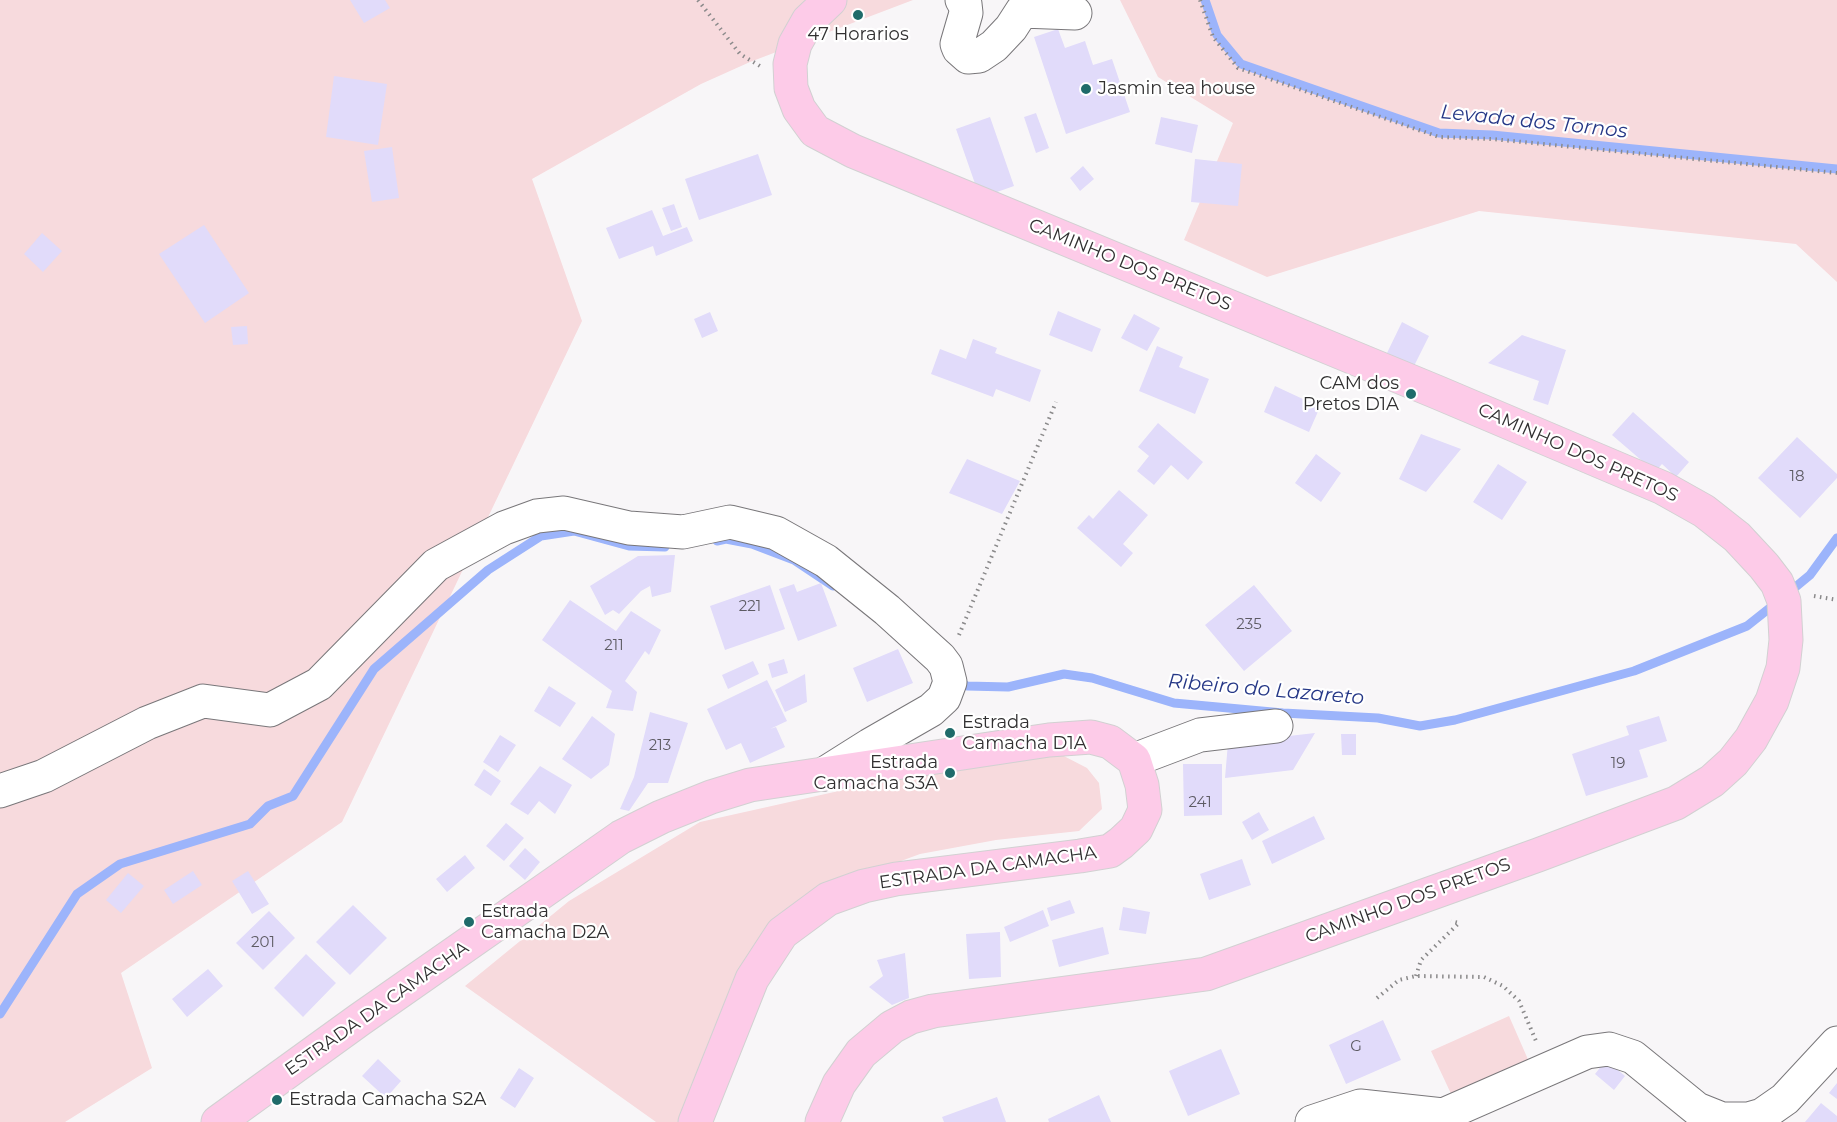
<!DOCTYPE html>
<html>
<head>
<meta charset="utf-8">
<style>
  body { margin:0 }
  canvas { display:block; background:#f8f6f8 }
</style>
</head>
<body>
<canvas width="1837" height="1122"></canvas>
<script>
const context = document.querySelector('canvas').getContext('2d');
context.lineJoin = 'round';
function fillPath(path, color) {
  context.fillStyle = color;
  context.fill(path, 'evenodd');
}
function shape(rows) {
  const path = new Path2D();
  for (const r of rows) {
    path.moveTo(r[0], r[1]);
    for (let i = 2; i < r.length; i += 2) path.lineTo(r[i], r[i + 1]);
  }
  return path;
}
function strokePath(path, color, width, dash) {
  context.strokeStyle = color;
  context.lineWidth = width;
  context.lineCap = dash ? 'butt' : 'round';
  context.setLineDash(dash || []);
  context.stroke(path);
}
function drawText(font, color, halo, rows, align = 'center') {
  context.font = font + ' Montserrat,sans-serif';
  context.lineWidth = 4.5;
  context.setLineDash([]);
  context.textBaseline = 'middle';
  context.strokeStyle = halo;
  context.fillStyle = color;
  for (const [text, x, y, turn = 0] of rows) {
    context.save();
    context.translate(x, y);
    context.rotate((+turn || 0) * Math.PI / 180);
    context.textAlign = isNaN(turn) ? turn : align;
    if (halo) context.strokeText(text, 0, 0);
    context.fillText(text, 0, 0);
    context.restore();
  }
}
fillPath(shape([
  [0,0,913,0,750,62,701,84,532,179,582,321,342,822,121,973,152,1068,65,1122,0,1122],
  [1120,0,1837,0,1837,282,1796,244,1479,211,1267,277,1184,240,1233,123,1158,77],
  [1056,752,1087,768,1099,783,1102,809,1079,831,996,840,920,854,836,885,766,933,683,1122,656,1122,465,986,569,901,700,822,879,782],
  [1509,1016,1530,1064,1453,1098,1431,1051]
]), '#f7dadd');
strokePath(shape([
  [1205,0,1217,35,1241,64,1439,133,1492,135,1837,169],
  [717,541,726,539,752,544,794,560,833,586],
  [1787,594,1810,575,1837,538],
  [955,680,967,686,1008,687,1064,674,1092,678,1174,703,1283,713,1378,718,1420,726,1455,720,1634,671,1747,626,1776,603],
  [0,1014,77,894,120,864,250,824,268,806,293,796,374,669,488,570,541,536,574,531,629,546,665,547]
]), '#9cb4fb', 9);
fillPath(shape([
  [350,0,385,0,390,8,364,23],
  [1058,29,1065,48,1085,41,1093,65,1112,59,1130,112,1066,134,1034,37],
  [334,76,387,84,378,145,326,137],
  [1036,113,1049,148,1036,153,1024,117],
  [990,117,1014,186,980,198,956,129],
  [1161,117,1198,125,1192,153,1155,144],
  [392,147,399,198,372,202,364,151],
  [758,154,772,195,699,220,685,179],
  [1195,159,1242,164,1238,206,1191,202],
  [1083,166,1094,179,1080,191,1070,178],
  [674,204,682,227,671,231,662,208],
  [652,210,663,236,687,227,693,241,656,256,653,246,619,259,606,228],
  [204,225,249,293,205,323,159,254],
  [42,233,62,251,43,272,24,254],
  [1058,311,1101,329,1092,352,1049,335],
  [710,312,718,331,702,338,694,319],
  [1134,314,1160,328,1147,351,1121,338],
  [1402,322,1429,336,1414,366,1387,353],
  [247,326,248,344,233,345,231,327],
  [1522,335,1566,350,1548,405,1533,400,1539,381,1488,363],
  [973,339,997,348,995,353,1041,370,1030,402,996,389,993,397,931,374,940,349,966,359],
  [1157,346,1183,357,1179,367,1209,379,1195,414,1139,391],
  [1275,386,1320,407,1309,432,1264,412],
  [1633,412,1689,462,1676,477,1662,464,1655,472,1612,435],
  [1158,423,1203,462,1188,480,1171,465,1154,485,1137,471,1149,456,1138,447],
  [1421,434,1461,449,1426,492,1399,479],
  [1797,437,1837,474,1837,478,1800,518,1758,478],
  [1316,454,1341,473,1321,502,1295,483],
  [967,459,1020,481,1002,514,949,493],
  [1498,464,1527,482,1502,520,1473,502],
  [1119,490,1148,515,1123,544,1133,553,1121,567,1077,528,1089,515,1093,519],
  [675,555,671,592,652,597,650,586,641,591,619,614,613,610,605,615,590,586,638,556],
  [821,583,837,626,798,641,779,589,794,584,797,592],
  [770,585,785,629,725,650,710,606],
  [1254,585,1292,631,1244,671,1205,625],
  [570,600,616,631,631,611,661,630,649,655,645,651,625,681,637,692,633,711,606,708,612,691,542,640],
  [898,649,913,683,867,702,853,668],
  [784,659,788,673,772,678,768,664],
  [753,661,759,674,728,689,722,675],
  [805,674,807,702,785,712,775,690],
  [767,680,787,721,770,729,776,727,785,747,750,763,741,743,726,750,707,709],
  [549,686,576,703,560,727,534,711],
  [650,712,688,723,668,783,648,783,629,811,620,809,634,777],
  [592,716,615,734,609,765,591,779,562,759],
  [1659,716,1667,741,1639,750,1648,777,1586,796,1572,754,1629,735,1626,726],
  [1315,733,1293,770,1225,778,1228,743],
  [1341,734,1356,734,1356,755,1342,755],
  [500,735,516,745,498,772,483,762],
  [1183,764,1222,764,1222,815,1184,816],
  [540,766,572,785,555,814,539,801,528,815,510,804],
  [484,769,501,781,491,796,474,785],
  [1259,812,1269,830,1252,840,1242,822],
  [1314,816,1325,839,1272,864,1262,841],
  [506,823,524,838,504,861,486,846],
  [525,848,540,862,525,880,509,866],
  [465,855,475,868,447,892,436,879],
  [1242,859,1251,885,1209,900,1200,874],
  [193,871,202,885,173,904,164,890],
  [248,871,269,904,252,914,232,881],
  [128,873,144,886,121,913,106,900],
  [1070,900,1075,913,1051,921,1047,908],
  [353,905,387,938,350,975,316,942],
  [1123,907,1150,912,1146,934,1119,930],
  [1043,910,1049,926,1010,942,1004,927],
  [269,911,295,938,263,970,236,943],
  [1103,927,1109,954,1059,967,1052,940],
  [1000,932,1001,977,969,979,966,934],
  [905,953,909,998,892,1005,869,987,883,976,877,960],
  [306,954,336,983,303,1017,274,988],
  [208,969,223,986,187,1017,172,999],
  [1383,1020,1401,1060,1346,1084,1329,1045],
  [1221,1049,1240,1094,1188,1116,1169,1071],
  [378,1059,401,1081,386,1098,362,1076],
  [1606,1060,1625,1076,1614,1090,1595,1074],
  [519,1068,534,1078,515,1108,500,1098],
  [1837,1083,1837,1099,1829,1093],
  [1099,1095,1111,1122,1049,1122,1048,1119],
  [997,1097,1006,1122,944,1122,942,1117],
  [1821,1103,1837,1116,1837,1122,1805,1122]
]), '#e1dbfa');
const minor = shape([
  [962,0,965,4,966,13,957,44,959,49,968,57,979,56,994,46,1011,28,1022,11,1075,13],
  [1134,760,1200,735,1276,726],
  [0,791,44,776,147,723,203,701,270,710,319,684,436,565,504,528,537,516,564,513,629,528,683,532,730,522,776,533,826,561,887,610,940,658,946,666,950,682,944,698,931,710,870,745,824,774],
  [1312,1122,1360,1106,1443,1115,1587,1052,1609,1049,1633,1057,1697,1109,1722,1119,1748,1119,1762,1115,1785,1099,1837,1043]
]);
const major = shape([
  [218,1122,359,1020,621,837,661,817,711,797,750,785,1049,740,1091,737,1110,742,1134,760,1142,785,1145,810,1136,829,1121,843,1110,851,1080,856,896,879,864,886,828,899,782,933,752,979,695,1122],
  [822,1122,839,1084,861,1053,892,1027,911,1017,933,1011,1206,974,1538,855,1676,803,1712,781,1733,762,1751,739,1772,701,1783,668,1786,640,1784,601,1777,583,1764,566,1737,537,1704,511,1663,488,1439,393,853,151,815,131,799,109,791,88,790,64,795,44,808,21,830,0]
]);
strokePath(minor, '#79777a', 35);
strokePath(major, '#d2d1d2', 35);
strokePath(shape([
  [698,0,740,54,760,66],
  [1200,0,1213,37,1238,68,1439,137,1492,139,1837,173],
  [1814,596,1837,600],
  [959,635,1056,402],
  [1416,976,1421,960,1459,923,1451,921],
  [1377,998,1399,980,1416,976,1484,977,1503,986,1519,1001,1536,1041]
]), '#8b8a8b', 4, [1.5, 4.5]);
strokePath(minor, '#fff', 33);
strokePath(major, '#fdcbe8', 33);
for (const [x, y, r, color] of [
  [858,15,6,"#1f6b6a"],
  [1086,89,6,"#1f6b6a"],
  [1411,394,6,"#1f6b6a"],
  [950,733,6,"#1f6b6a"],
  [950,773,6,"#1f6b6a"],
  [469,922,6,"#1f6b6a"],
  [277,1100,6,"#1f6b6a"]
]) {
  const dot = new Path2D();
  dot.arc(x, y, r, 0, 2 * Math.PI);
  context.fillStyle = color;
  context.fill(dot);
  strokePath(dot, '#fff', 2);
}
drawText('15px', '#5d5b63', null, [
  ["18",1797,477],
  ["221",750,607],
  ["235",1249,625],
  ["211",614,646],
  ["213",660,746],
  ["19",1618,764],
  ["241",1200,803],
  ["201",263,943],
  ["G",1356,1047]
]);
drawText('18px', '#313031', '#fff', [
  ["47 Horarios",858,35,"center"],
  ["Jasmin tea house",1098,89],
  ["CAM dos",1399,384,"right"],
  ["Pretos D1A",1399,405,"right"],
  ["Estrada",962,723],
  ["Camacha D1A",962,744],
  ["Estrada",938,763,"right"],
  ["Camacha S3A",938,784,"right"],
  ["Estrada",481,912],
  ["Camacha D2A",481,933],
  ["Estrada Camacha S2A",289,1100]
], 'left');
drawText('18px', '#313031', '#fff', [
  ["CAMINHO DOS PRETOS",1130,265,22],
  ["CAMINHO DOS PRETOS",1578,453,24],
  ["ESTRADA DA CAMACHA",988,868,-8],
  ["CAMINHO DOS PRETOS",1408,901,-20],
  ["ESTRADA DA CAMACHA",377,1009,-35]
]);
drawText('italic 20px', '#263887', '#fff', [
  ["Levada dos Tornos",1534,122,6],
  ["Ribeiro do Lazareto",1266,690,5]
]);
</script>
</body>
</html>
